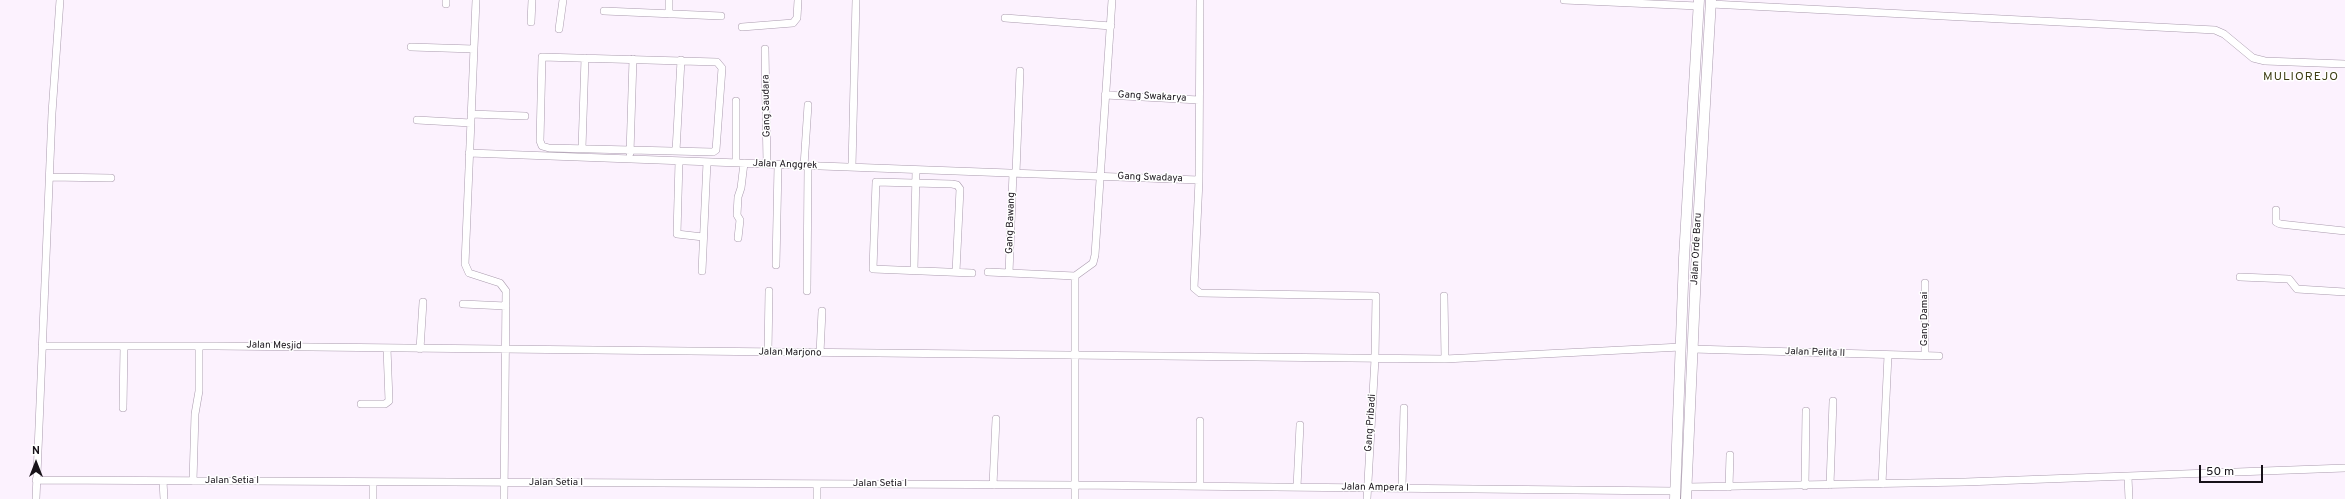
<!DOCTYPE html>
<html>
<head>
<meta charset="utf-8">
<style>
  body { margin:0 }
  #map { position:relative; width:2345px; height:499px; overflow:hidden; background:#fcf2fe; font-family:Overpass,sans-serif }
  canvas { display:block }
  .north { position:absolute; left:16px; top:443px; width:40px; height:40px; -webkit-text-stroke:3px #fff; paint-order:stroke; rotate:0deg; font-size:11px; font-weight:700; line-height:16px; text-align:center; color:#171219 }
  .north::after { content:''; display:block; margin:auto; width:14px; height:18px; background:#171219; clip-path:polygon(50% 0,100% 100%,50% 72%,0 100%) }
  .scale { position:absolute; left:2199px; top:465px; width:64px; height:18px; box-sizing:border-box; border:2px solid #171219; border-top:0; padding-left:5px; font-size:12px; line-height:14px; white-space:nowrap; color:#171219; -webkit-text-stroke:3px #fff; paint-order:stroke }
</style>
</head>
<body>
<div id="map">
<canvas width="2345" height="499"></canvas>
<div class="north">N</div>
<div class="scale">50 m</div>
</div>
<script>
const context = document.querySelector('canvas').getContext('2d');
context.lineJoin = 'round';
function shape(rows) {
  const path = new Path2D();
  for (const r of rows) {
    path.moveTo(r[0], r[1]);
    for (let i = 2; i < r.length; i += 2) path.lineTo(r[i], r[i + 1]);
  }
  return path;
}
function strokePath(path, color, width, dash) {
  context.strokeStyle = color;
  context.lineWidth = width;
  context.lineCap = dash ? 'butt' : 'round';
  context.setLineDash(dash || []);
  context.stroke(path);
}
function drawText(font, color, halo, rows, align = 'center') {
  context.font = font + ' Overpass,sans-serif';
  context.lineWidth = 3;
  context.setLineDash([]);
  context.textBaseline = 'middle';
  context.strokeStyle = halo;
  context.fillStyle = color;
  for (const [text, x, y, turn = 0] of rows) {
    context.save();
    context.translate(x, y);
    context.rotate((+turn || 0) * Math.PI / 180);
    context.textAlign = isNaN(turn) ? turn : align;
    if (halo) context.strokeText(text, 0, 0);
    context.fillText(text, 0, 0);
    context.restore();
  }
}
const minor = shape([
  [476,0,465,264,469,273,500,283,506,291,504,499],
  [1200,0,1199,180,1194,288,1200,293,1376,296,1375,359,1367,499],
  [1564,0,1698,6],
  [446,4,446,0],
  [1711,4,2215,30,2224,34,2253,58,2265,61,2345,64],
  [604,11,721,16],
  [669,14,669,0],
  [1005,18,1111,26],
  [531,22,532,0],
  [742,27,793,23,797,18,798,0],
  [559,29,563,0],
  [411,47,474,49],
  [765,49,767,164],
  [542,57,717,62,722,68,716,150,713,152,549,148,542,146,540,141,542,57],
  [1105,95,1199,100],
  [471,114,525,116],
  [417,120,471,123],
  [582,148,585,58],
  [676,151,681,60],
  [469,153,1199,180],
  [630,153,633,59],
  [679,161,677,234,703,237],
  [736,163,736,101],
  [804,166,808,105],
  [852,167,856,0],
  [1016,173,1020,71],
  [50,177,111,178],
  [2276,210,2276,222,2280,224,2345,231],
  [738,238,740,220,737,215,738,197,741,188,744,163],
  [776,265,778,165],
  [702,271,707,162],
  [914,271,916,170],
  [956,272,960,189,957,185,952,184,876,182,873,269,972,273],
  [988,272,1075,276],
  [1009,273,1013,173],
  [2240,277,2289,279,2297,289,2345,292],
  [807,291,808,166],
  [1444,296,1445,359],
  [463,304,506,306],
  [42,346,217,346,1445,359,1681,347],
  [420,349,423,302],
  [1692,349,1939,356],
  [768,352,769,291],
  [820,353,822,311],
  [1925,356,1925,283],
  [361,404,385,404,389,401,387,348],
  [123,408,124,346],
  [1200,421,1200,486],
  [2128,477,2129,499],
  [36,480,1075,485,1675,491],
  [163,481,164,499],
  [193,481,195,414,199,391,199,346],
  [373,482,373,499],
  [817,484,817,499],
  [1882,484,1888,355],
  [993,485,996,419],
  [1830,485,1833,401],
  [1805,486,1806,411],
  [1297,487,1300,425],
  [1687,487,1965,482,2345,468],
  [1729,487,1730,455],
  [1402,488,1404,408],
  [36,499,52,113,60,0],
  [1075,499,1075,276,1093,263,1095,255,1112,0]
]);
const secondary = shape([
  [1675,499,1684,258,1699,0],
  [1686,499,1698,226,1711,0]
]);
strokePath(minor, '#aa9bae', 8);
strokePath(secondary, '#aa9bae', 11);
strokePath(minor, '#fff', 7);
strokePath(secondary, '#fff', 10);
drawText('10px', '#171219', '#fff', [
  ["Gang Swakarya",1152,97,3],
  ["Gang Saudara",767,106,-91],
  ["Jalan Anggrek",785,165,2],
  ["Gang Swadaya",1150,178,2],
  ["Gang Bawang",1011,223,-88],
  ["Jalan Orde Baru",1697,249,-87],
  ["Gang Damai",1925,319,-90],
  ["Jalan Mesjid",274,346,1],
  ["Jalan Marjono",790,353,1],
  ["Jalan Pelita II",1815,353,2],
  ["Gang Pribadi",1371,423,-86],
  ["Jalan Setia I",232,481],
  ["Jalan Setia I",556,483],
  ["Jalan Setia I",880,484],
  ["Jalan Ampera I",1375,488,1]
]);
context.letterSpacing = '1px';
drawText('12px', '#3e3d14', '#fff', [
  ["MULIOREJO",2301,78]
]);
context.letterSpacing = '0px';
</script>
</body>
</html>
